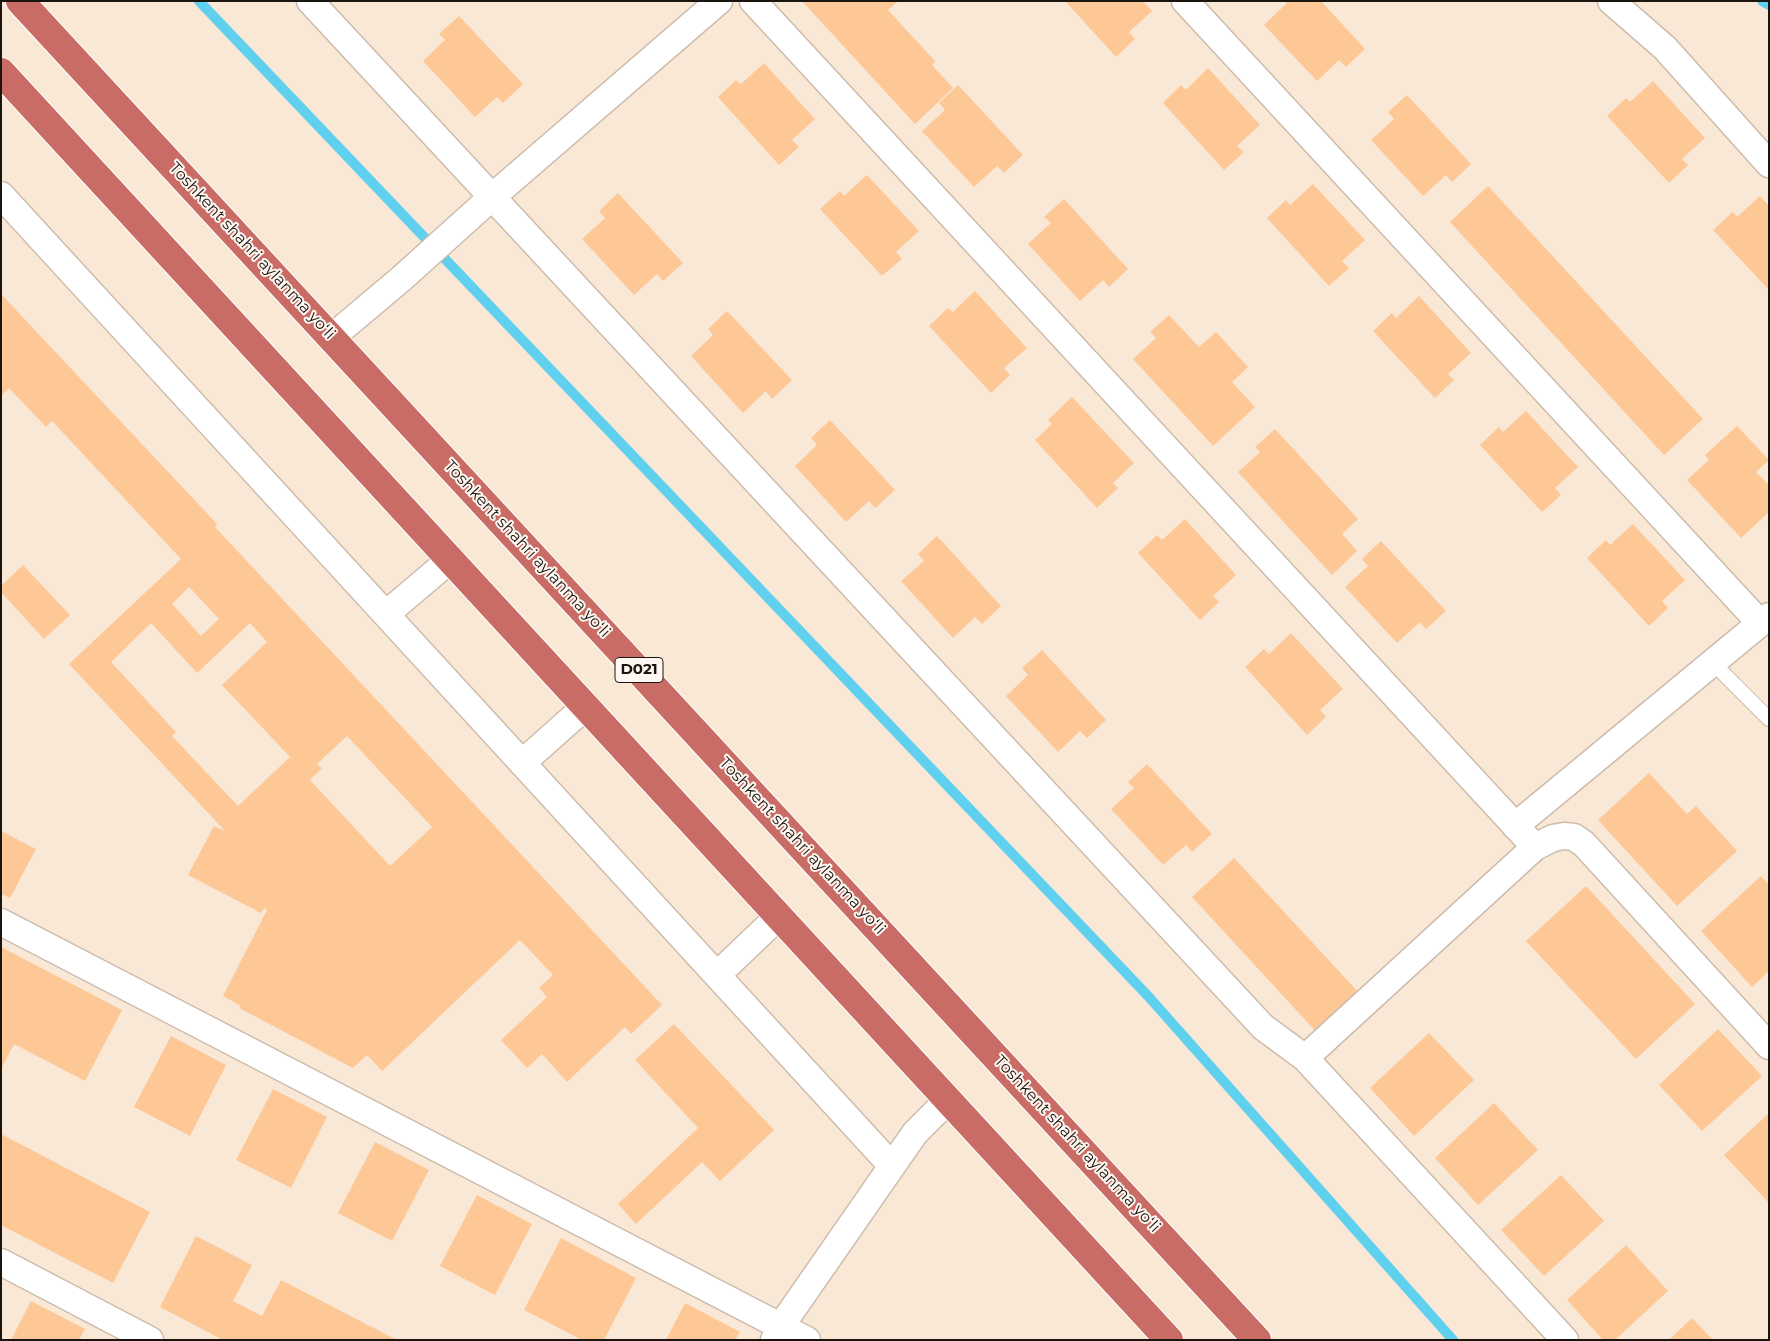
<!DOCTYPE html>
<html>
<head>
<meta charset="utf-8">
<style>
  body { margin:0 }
  #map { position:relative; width:1770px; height:1341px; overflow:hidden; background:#fae8d7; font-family:Montserrat,sans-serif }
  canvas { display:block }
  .frame { position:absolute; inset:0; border:2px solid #1b150f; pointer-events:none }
</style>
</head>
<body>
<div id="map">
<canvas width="1770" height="1341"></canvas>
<div class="frame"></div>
</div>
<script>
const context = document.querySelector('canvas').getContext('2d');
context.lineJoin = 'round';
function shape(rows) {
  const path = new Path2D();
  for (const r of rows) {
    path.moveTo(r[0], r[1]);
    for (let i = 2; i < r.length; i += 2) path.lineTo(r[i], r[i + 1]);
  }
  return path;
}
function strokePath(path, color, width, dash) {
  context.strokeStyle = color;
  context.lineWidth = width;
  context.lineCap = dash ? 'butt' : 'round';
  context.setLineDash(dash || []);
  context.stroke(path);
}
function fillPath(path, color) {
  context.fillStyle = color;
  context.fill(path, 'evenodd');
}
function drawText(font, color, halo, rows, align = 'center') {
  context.font = font + ' Montserrat,sans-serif';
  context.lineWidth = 4;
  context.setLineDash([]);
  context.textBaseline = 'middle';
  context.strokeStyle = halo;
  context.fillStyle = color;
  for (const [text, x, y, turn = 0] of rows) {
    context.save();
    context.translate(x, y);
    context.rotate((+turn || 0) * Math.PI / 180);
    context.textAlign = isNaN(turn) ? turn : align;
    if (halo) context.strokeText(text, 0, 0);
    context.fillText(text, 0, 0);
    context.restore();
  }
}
strokePath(shape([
  [199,1,1148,996,1453,1340],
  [1762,1,1769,5]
]), '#60d0ef', 10);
fillPath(shape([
  [802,1,898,1,888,10,935,61,932,65,953,88,915,124],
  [1065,1,1143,1,1152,11,1129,32,1135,39,1116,57],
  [1285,1,1321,1,1365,49,1346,67,1339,60,1317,81,1264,25,1287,3],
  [459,16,523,84,503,103,497,97,475,117,423,61,445,40,439,34],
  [764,63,815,119,792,140,799,147,779,165,718,97,736,80,741,84],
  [1208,68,1260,125,1237,146,1244,152,1224,170,1163,103,1181,85,1186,90],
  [1653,81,1705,138,1682,159,1688,165,1669,183,1607,116,1626,98,1630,102],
  [958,85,1023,155,1004,173,997,166,974,187,922,131,945,110,939,103],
  [1407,95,1471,164,1452,182,1446,175,1423,196,1371,140,1394,119,1388,112],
  [867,175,919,231,896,252,902,259,882,276,820,209,840,191,844,196],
  [1313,184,1365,240,1342,261,1349,268,1329,286,1267,218,1286,200,1290,205],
  [1488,186,1703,419,1664,455,1450,222],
  [618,193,683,263,663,281,657,274,634,295,582,239,605,218,599,211],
  [1760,196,1769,206,1769,290,1713,230,1733,212,1737,217],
  [1064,199,1128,269,1109,287,1103,280,1080,301,1028,244,1051,223,1044,217],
  [975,291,1027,348,1004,368,1010,375,991,393,929,326,948,308,953,312],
  [1,294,217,524,215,527,662,1005,631,1034,625,1027,567,1082,542,1054,527,1068,501,1040,547,997,539,988,553,975,520,940,382,1071,367,1055,353,1068,239,1008,241,1006,223,996,267,910,264,908,261,913,188,875,214,826,225,831,69,664,181,559,52,421,46,427,9,388,1,396],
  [189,587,219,619,201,636,172,604],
  [151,623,197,673,250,623,267,642,222,685,290,757,238,806,172,736,176,732,111,662],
  [347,736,432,827,390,866,310,780,322,768,317,764],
  [1419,296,1471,353,1448,374,1454,380,1435,398,1373,331,1392,313,1396,318],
  [727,311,792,380,772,399,766,391,743,413,691,356,713,335,708,329],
  [1169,315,1199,347,1216,332,1248,367,1232,382,1255,407,1213,446,1133,359,1156,338,1150,332],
  [1072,397,1134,463,1113,483,1118,488,1097,508,1035,440,1052,424,1048,420],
  [1526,411,1578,467,1555,488,1561,495,1542,512,1480,445,1499,427,1503,432],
  [830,420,895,490,875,508,869,501,846,522,795,466,817,445,811,438],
  [1737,426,1769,460,1756,472,1769,485,1769,512,1741,538,1687,480,1709,460,1705,455],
  [1275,429,1358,519,1342,534,1357,551,1332,575,1238,472,1260,452,1255,447],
  [1185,519,1236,575,1213,596,1219,602,1200,620,1138,553,1157,535,1162,540],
  [1633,524,1685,580,1662,601,1668,608,1649,626,1587,558,1606,540,1610,545],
  [937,536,1001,606,982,624,975,617,953,638,901,581,924,561,918,554],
  [1381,541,1446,611,1426,629,1420,622,1397,643,1345,587,1368,566,1362,559],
  [23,565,70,615,44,639,1,592,1,586],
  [1291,633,1343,689,1320,710,1326,717,1307,735,1245,667,1264,649,1269,654],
  [1042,650,1106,720,1087,738,1080,731,1058,752,1006,696,1028,675,1022,668],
  [1147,764,1212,834,1192,852,1186,845,1163,865,1111,809,1134,788,1128,782],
  [1649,773,1687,814,1696,806,1737,851,1677,906,1598,820],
  [1,831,36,849,10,898,1,894],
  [1234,858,1362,996,1320,1036,1192,897],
  [1761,876,1769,885,1769,971,1752,987,1701,931],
  [1586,886,1695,1004,1636,1059,1526,941],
  [1,947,122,1010,85,1081,14,1044,1,1069],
  [674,1024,774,1130,720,1181,702,1162,636,1224,618,1204,698,1128,635,1060],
  [1718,1029,1762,1076,1702,1131,1659,1085],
  [1429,1033,1474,1080,1414,1136,1370,1088],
  [171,1036,226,1065,190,1136,134,1107],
  [273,1089,327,1117,291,1188,236,1160],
  [1494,1103,1538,1150,1478,1205,1435,1158],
  [1769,1113,1769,1203,1724,1155],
  [1,1134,150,1212,113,1283,1,1225],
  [375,1142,429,1170,392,1241,338,1213],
  [1561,1175,1604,1221,1544,1276,1501,1230],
  [477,1195,532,1224,495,1295,440,1266],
  [196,1236,252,1265,233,1301,262,1316,281,1280,397,1340,223,1340,160,1307],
  [561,1238,636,1278,604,1340,582,1340,524,1310],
  [1626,1245,1668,1291,1615,1340,1603,1340,1567,1300],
  [31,1301,85,1329,79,1340,11,1340],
  [685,1303,740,1332,735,1340,666,1340],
  [1692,1318,1713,1340,1669,1340]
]), '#fdc796');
const lane = shape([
  [1713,663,1769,719]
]);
const street = shape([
  [310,1,1263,1027,1305,1058,1565,1340],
  [753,1,1535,847,1305,1058],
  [1185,1,1760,623],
  [1611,1,1665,48,1769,164],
  [1,195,892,1166],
  [332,337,401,279,492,197,719,1],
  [386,614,451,559],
  [522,763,586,706],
  [1515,826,1769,616],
  [1535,847,1553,838,1564,836,1574,837,1584,844,1769,1046],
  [1,922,807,1340],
  [717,975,779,916],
  [1,1262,150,1340],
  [774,1340,781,1326,915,1133,948,1100]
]);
const highway = shape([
  [20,1,1257,1340],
  [1,72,1169,1340]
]);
strokePath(lane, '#cdbbab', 16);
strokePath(street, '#cdbbab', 29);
strokePath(highway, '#fff', 30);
strokePath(lane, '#fff', 14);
strokePath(street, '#fff', 26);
strokePath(highway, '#c96c66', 28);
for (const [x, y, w] of [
  [639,670,48]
]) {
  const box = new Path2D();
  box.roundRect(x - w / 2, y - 12.5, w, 25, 4);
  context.fillStyle = '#fff7f1';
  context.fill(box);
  strokePath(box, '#1b150f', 1);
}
drawText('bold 15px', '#1b150f', null, [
  ["D021",639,670]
]);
drawText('16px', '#1b150f', '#fff7f1', [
  ["Toshkent shahri aylanma yoʻli",252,251,47],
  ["Toshkent shahri aylanma yoʻli",527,549,47],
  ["Toshkent shahri aylanma yoʻli",802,846,47],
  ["Toshkent shahri aylanma yoʻli",1077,1144,47]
]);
</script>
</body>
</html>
